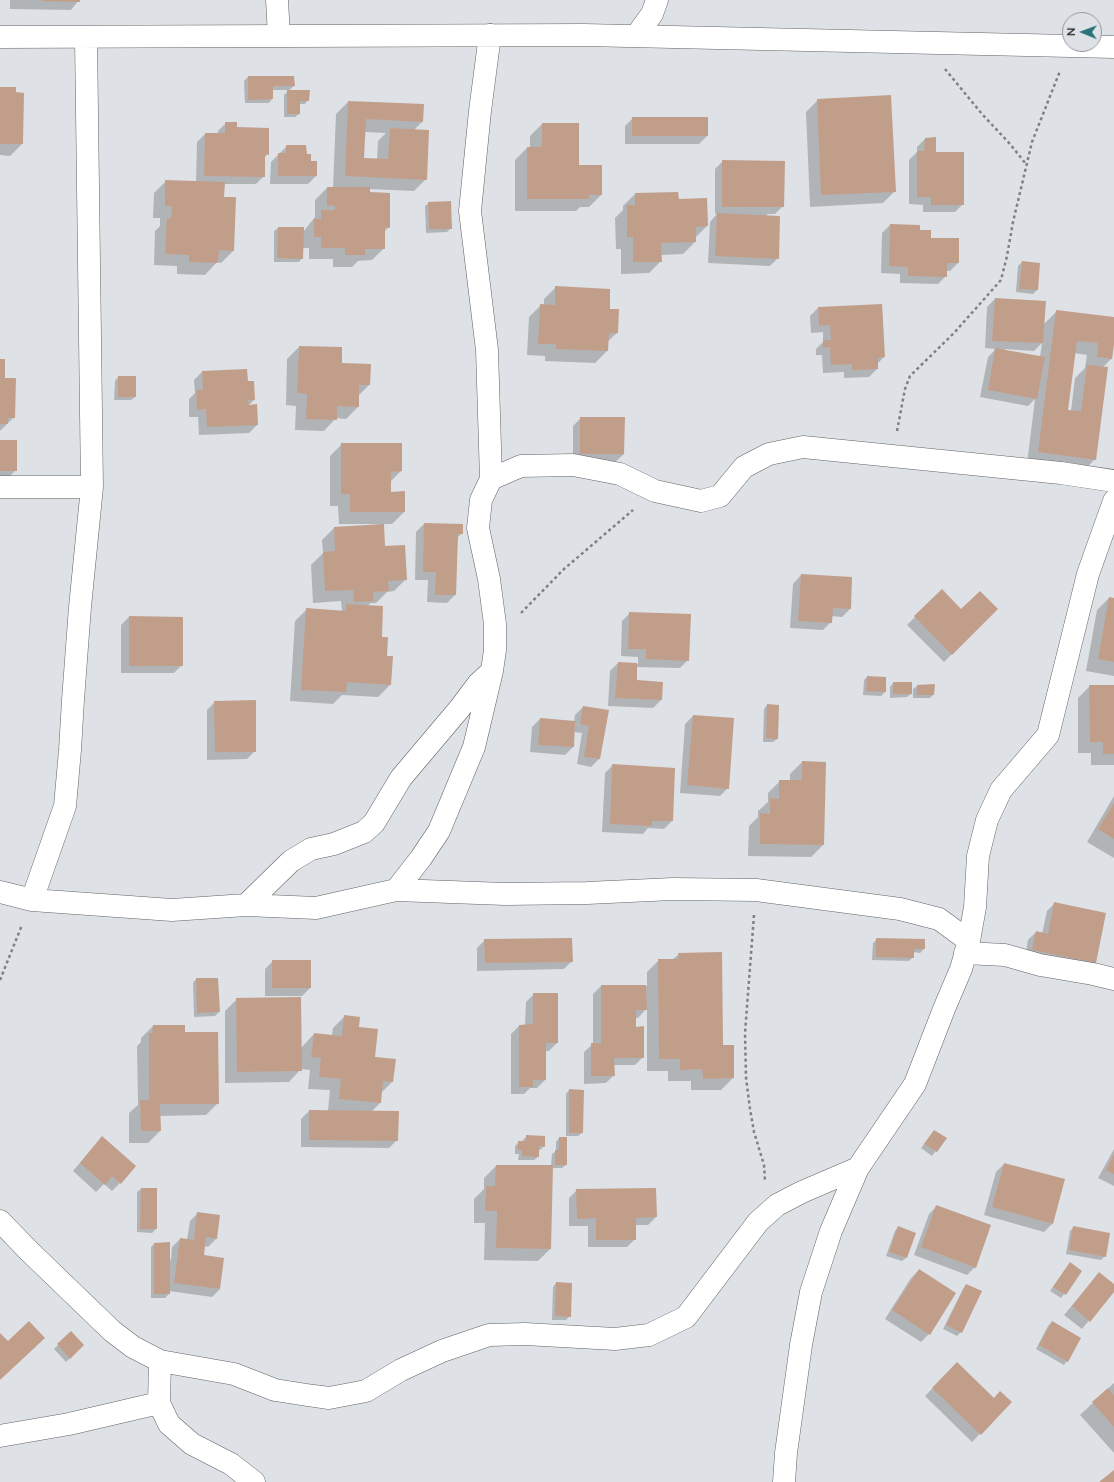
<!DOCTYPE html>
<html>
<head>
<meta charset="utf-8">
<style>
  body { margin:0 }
  #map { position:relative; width:1114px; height:1482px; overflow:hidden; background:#dee1e5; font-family:Lato,sans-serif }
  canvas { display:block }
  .north { position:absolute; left:1062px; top:12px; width:40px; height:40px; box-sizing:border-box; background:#dee1e5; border:1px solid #95979a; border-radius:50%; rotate:271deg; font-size:11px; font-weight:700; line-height:16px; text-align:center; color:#272829 }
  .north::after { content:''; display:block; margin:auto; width:14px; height:18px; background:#2a737c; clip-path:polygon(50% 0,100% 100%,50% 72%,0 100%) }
</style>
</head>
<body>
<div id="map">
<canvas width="1114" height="1482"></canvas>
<div class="north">N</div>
</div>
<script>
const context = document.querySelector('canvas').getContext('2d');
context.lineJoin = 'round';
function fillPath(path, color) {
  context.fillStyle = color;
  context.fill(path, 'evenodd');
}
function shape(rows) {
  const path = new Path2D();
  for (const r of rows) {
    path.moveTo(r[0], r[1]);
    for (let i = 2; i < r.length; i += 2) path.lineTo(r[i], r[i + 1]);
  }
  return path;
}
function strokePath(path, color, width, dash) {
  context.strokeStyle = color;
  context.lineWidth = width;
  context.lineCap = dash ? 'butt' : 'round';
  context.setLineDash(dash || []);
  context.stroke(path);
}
fillPath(shape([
  [10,0,79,0,71,10,10,9],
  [248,77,294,86,288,91,308,100,305,104,299,104,299,114,295,117,284,117,284,95,289,90,272,90,272,99,269,103,245,103,244,81],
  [0,88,22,144,10,156,0,155],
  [818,100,895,191,883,203,810,207,806,112],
  [348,102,422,122,414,130,426,179,414,191,369,189,369,193,389,227,384,232,384,248,372,260,358,261,352,267,333,267,333,259,309,259,309,248,303,248,302,258,299,262,274,262,274,231,278,228,303,232,315,217,315,200,327,188,333,188,336,114],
  [364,132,386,133,378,141,377,160,363,159],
  [633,118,707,136,699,144,625,144,625,126],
  [226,123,236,128,268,154,264,158,264,176,256,184,224,184,223,197,233,251,221,263,217,262,205,275,177,274,177,266,154,265,155,231,160,226,160,218,153,218,154,193,166,181,196,182,197,142,205,134,218,134,218,131],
  [542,124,601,195,589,207,580,207,576,211,515,211,515,160,527,148,530,148,530,136],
  [925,139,935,153,963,204,955,212,923,212,923,205,909,204,909,160,917,152,917,147],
  [287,146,306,155,316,176,308,184,270,184,271,162],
  [723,161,783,206,775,214,767,214,778,258,770,266,708,263,710,222,717,214,715,214,715,169],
  [635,194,678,200,707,226,695,238,695,242,683,254,661,255,661,261,649,273,621,274,621,249,616,249,615,218,623,210,623,206],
  [429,203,451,228,447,232,426,233,425,206],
  [890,225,919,231,958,263,950,271,946,271,946,276,938,284,900,283,900,274,881,273,882,233],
  [1022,262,1037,290,1033,294,1016,292,1018,266],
  [556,287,608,310,617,333,607,342,607,351,595,363,545,361,545,356,527,355,529,317,541,305,544,305,544,299],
  [995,299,1044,324,1057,311,1114,318,1114,336,1111,359,1102,368,1095,459,1083,471,1027,464,1035,399,1028,406,980,397,988,357,996,349,985,348,987,307],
  [1042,343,1040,357,1005,351,1005,349,1034,351],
  [1074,353,1087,355,1085,368,1075,378,1071,411,1067,410],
  [882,305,884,357,877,364,877,369,869,377,844,378,844,372,823,373,822,355,816,355,816,349,823,342,823,332,811,333,810,316,818,308],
  [299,347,341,364,369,385,358,396,358,407,346,419,336,418,324,431,295,430,296,406,286,405,287,359],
  [0,360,14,417,0,431],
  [202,372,247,382,254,400,248,406,257,425,249,433,199,435,198,417,189,417,189,399,195,393,194,380],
  [118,377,135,397,131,400,114,400,115,381],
  [581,418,624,454,615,462,573,462,573,426],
  [0,441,16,470,8,478,0,478],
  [342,444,401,471,390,482,390,493,404,512,392,524,383,524,384,547,406,579,394,591,387,592,376,603,371,603,367,606,381,638,386,657,392,657,390,685,378,697,342,695,333,704,290,701,295,621,307,609,340,611,342,610,341,601,313,603,311,565,323,553,322,540,334,528,379,526,379,524,339,524,338,506,330,506,330,456],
  [424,524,462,533,457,538,455,595,447,603,427,602,428,580,415,580,416,532],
  [801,575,850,609,842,617,831,616,831,622,823,630,790,628,793,584],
  [942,590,961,610,997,609,944,662,907,625],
  [1109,598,1114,599,1114,676,1086,671,1097,610],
  [630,613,688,660,680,668,636,667,636,681,661,700,653,708,608,706,610,671,618,663,638,664,638,657,621,656,622,621],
  [129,617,182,665,174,673,121,673,121,625],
  [867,677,885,692,881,696,863,695,864,680],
  [893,683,911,694,907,697,890,698,890,687],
  [917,686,934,686,933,695,930,698,913,698,913,689],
  [1090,686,1114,686,1114,765,1091,765,1091,753,1078,753,1078,698],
  [215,702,255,751,247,759,207,760,207,710],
  [767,705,777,739,773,742,763,742,764,709],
  [583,707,607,711,599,759,591,767,577,764,582,733,574,732,573,747,565,755,530,752,532,727,540,719,574,722,575,715],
  [693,716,728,788,720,796,680,793,685,724],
  [802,762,823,845,811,857,748,856,749,826,758,817,758,811,768,802,768,793,780,781,790,781,790,774],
  [613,765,672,821,664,829,648,828,643,834,602,832,605,773],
  [1114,796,1114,858,1087,842],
  [1055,903,1095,963,1087,971,1025,958,1028,940,1036,932,1042,934,1047,911],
  [877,939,924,949,920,953,913,952,913,957,909,961,872,960,873,943],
  [485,940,572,961,564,969,477,971,477,948],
  [679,954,722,1046,733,1078,721,1090,691,1090,691,1081,668,1081,668,1071,647,1071,647,1008,638,1018,635,1018,635,1028,643,1057,635,1065,614,1065,614,1075,606,1083,584,1084,584,1052,593,1044,593,994,601,986,647,986,647,972,659,960,672,960],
  [273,961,310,988,302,996,265,996,265,969],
  [196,979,219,1012,215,1016,194,1017,193,983],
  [534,994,557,1043,549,1051,545,1051,545,1080,537,1088,530,1088,524,1094,511,1094,511,1034,519,1026,525,1025,526,1002],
  [237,999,301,1048,314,1034,332,1036,333,1028,345,1016,358,1028,374,1058,394,1060,392,1082,381,1093,380,1103,371,1112,397,1140,389,1148,301,1147,301,1119,309,1111,328,1111,330,1090,308,1089,310,1070,301,1069,289,1082,225,1083,225,1011],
  [153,1026,184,1033,218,1103,206,1115,159,1116,160,1131,148,1143,129,1143,129,1113,138,1105,137,1046,141,1042,141,1038],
  [569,1090,582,1133,578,1136,566,1136,566,1094],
  [934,1131,945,1138,932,1156,921,1148],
  [527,1136,544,1146,540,1150,538,1150,538,1157,534,1160,518,1160,519,1154,515,1154,515,1146,519,1142,523,1142,523,1140],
  [559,1138,566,1165,562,1168,552,1168,550,1249,538,1261,484,1260,485,1223,474,1223,474,1199,484,1189,484,1178,496,1166,551,1166,552,1154,556,1151,556,1142],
  [94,1146,120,1183,112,1191,104,1184,96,1192,73,1171],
  [1114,1149,1114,1186,1098,1178],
  [1004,1164,1052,1224,1044,1232,984,1215,996,1172],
  [141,1189,156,1229,152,1233,137,1232,137,1192],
  [577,1190,656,1217,648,1225,635,1225,635,1239,627,1247,588,1247,588,1226,569,1226,569,1198],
  [937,1206,975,1267,967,1275,914,1255,929,1214],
  [198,1213,216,1239,208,1247,204,1246,203,1256,220,1289,212,1297,169,1291,169,1294,165,1298,151,1298,151,1247,154,1244,171,1260,172,1247,180,1239,187,1240,190,1221],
  [898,1227,906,1258,902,1261,886,1256,895,1231],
  [1074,1227,1105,1256,1101,1260,1066,1254,1070,1231],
  [1067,1267,1081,1271,1061,1298,1050,1291],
  [919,1270,929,1334,921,1342,885,1319,911,1278],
  [1099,1273,1114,1285,1114,1290,1082,1329,1064,1315],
  [556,1283,570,1316,566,1320,552,1320,553,1287],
  [966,1285,980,1292,961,1332,957,1336,943,1329,963,1289],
  [1052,1322,1067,1361,1064,1365,1036,1349,1048,1326],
  [71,1333,83,1345,66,1362,54,1349],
  [957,1363,994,1399,1011,1402,972,1442,925,1396],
  [1114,1383,1114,1453,1080,1415]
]), '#0003');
fillPath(shape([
  [42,0,80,0,80,2,42,1],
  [248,76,294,76,295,86,273,86,273,99,248,100],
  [0,87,16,87,16,92,24,93,23,144,0,144],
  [287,90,310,90,309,101,300,101,300,114,287,114],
  [891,95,896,192,821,195,817,99],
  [348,101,424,104,423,122,366,119,364,158,388,159,390,128,429,130,427,180,345,176],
  [632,117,708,117,708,136,632,136],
  [225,122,237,122,237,127,269,128,269,155,265,154,265,177,204,176,205,133,225,133],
  [542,123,579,123,579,165,602,165,602,195,589,195,589,199,527,199,527,147,542,147],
  [936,137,936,152,964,152,964,205,931,205,931,197,917,197,917,151,924,151,925,138],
  [286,145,306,145,307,154,311,154,311,161,317,161,317,176,278,176,278,153,286,153],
  [722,160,785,161,784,207,722,207],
  [165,180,225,182,224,197,236,197,234,251,219,250,218,263,189,262,189,255,165,254,167,218,171,218,172,206,165,206],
  [327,187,370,187,370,192,390,193,390,228,385,227,385,249,365,249,365,255,345,255,345,248,321,248,321,237,314,237,314,219,321,219,321,210,335,210,335,206,327,205],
  [678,192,679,199,707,198,708,226,696,227,696,242,661,243,662,262,633,262,633,237,627,237,627,205,635,205,635,193],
  [451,201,452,229,429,229,428,202],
  [717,213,780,216,779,259,715,256],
  [890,224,920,225,920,230,931,230,931,238,959,238,959,263,947,263,947,277,908,276,908,267,889,266],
  [278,227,304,227,303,259,277,258],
  [1022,261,1040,263,1038,290,1019,289],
  [555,286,610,289,610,309,619,309,618,333,609,333,608,351,556,349,556,344,538,344,540,304,555,305],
  [995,298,1046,301,1043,343,992,341],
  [882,304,885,357,878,358,878,369,852,370,852,364,831,365,830,347,823,348,823,340,831,340,830,325,819,326,818,307],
  [1056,310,1114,317,1114,344,1112,359,1097,357,1098,343,1077,341,1068,410,1081,411,1087,365,1108,367,1096,460,1038,452],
  [299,346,342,347,342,363,371,364,370,385,359,385,359,407,337,406,337,420,306,419,307,394,297,393],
  [995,348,1045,357,1037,399,988,390],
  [0,359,5,359,5,378,16,378,15,418,8,418,8,424,0,424],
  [247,369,248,381,254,381,255,400,248,400,249,405,257,404,258,425,207,427,206,409,197,410,196,390,203,390,202,371],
  [118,376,136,376,136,397,118,397],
  [580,417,625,417,624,454,580,454],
  [0,440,17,440,17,471,0,471],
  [341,443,402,443,402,471,391,472,391,492,405,491,405,512,350,512,350,494,341,494],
  [424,523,463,524,463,534,458,534,456,595,435,595,436,572,423,572],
  [384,524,385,546,405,545,407,580,388,581,389,591,373,592,374,601,354,602,353,590,325,591,323,552,335,551,334,527],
  [801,574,852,577,851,609,833,608,832,623,798,621],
  [942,589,961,609,980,591,998,609,952,655,914,616],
  [1109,597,1114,598,1114,662,1098,659],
  [346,604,383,606,382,637,388,637,387,656,393,656,391,685,347,682,346,692,301,690,306,608,346,611],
  [629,612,691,614,689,661,646,659,646,649,628,649],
  [129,616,183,617,183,666,129,666],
  [618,662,637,663,637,680,663,682,662,700,615,698],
  [867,676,886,677,886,692,866,691],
  [893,682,912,682,912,694,893,694],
  [935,684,934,695,917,695,917,685],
  [1089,685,1114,685,1114,754,1103,754,1103,742,1090,742],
  [256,700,256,752,215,752,214,701],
  [767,704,779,705,778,739,766,738],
  [583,706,609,710,600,759,584,757,589,726,580,724],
  [693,715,734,718,729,789,687,785],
  [540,718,575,721,574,747,538,745],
  [802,761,826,762,824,845,760,844,760,813,770,814,770,798,779,799,779,780,802,780],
  [612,764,675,768,673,821,652,821,652,826,610,824],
  [1114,803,1114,839,1098,829],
  [1054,902,1106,913,1096,963,1032,950,1036,931,1048,934],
  [572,938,573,962,485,963,484,939],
  [876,938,925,939,925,949,914,949,914,958,876,957],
  [722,952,723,1045,734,1045,734,1078,703,1079,702,1069,680,1070,680,1059,659,1059,658,959,679,959,678,953],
  [272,960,311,960,311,988,272,988],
  [196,978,218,978,220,1012,197,1013],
  [601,985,646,985,647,1010,636,1010,636,1027,644,1026,644,1058,614,1058,615,1076,591,1076,591,1043,601,1043],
  [533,993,558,993,558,1043,546,1043,546,1080,533,1080,533,1087,519,1087,519,1025,533,1024],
  [301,997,302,1071,237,1072,236,998],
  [344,1015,360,1017,359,1027,378,1029,375,1057,396,1059,393,1082,383,1081,381,1103,339,1099,341,1079,319,1077,321,1058,311,1057,314,1033,342,1036],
  [153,1025,185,1025,185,1032,218,1032,219,1104,160,1104,161,1131,141,1131,140,1100,149,1100,149,1033,152,1033],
  [569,1089,584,1090,583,1133,569,1133],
  [309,1110,399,1111,398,1141,309,1140],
  [934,1130,947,1138,937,1152,924,1144],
  [526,1135,545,1136,545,1147,539,1146,539,1157,522,1156,522,1150,518,1150,518,1141,526,1141],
  [102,1136,136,1166,121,1184,112,1176,105,1185,80,1163],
  [559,1137,567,1137,567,1165,555,1165,555,1150,559,1150],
  [1114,1154,1114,1174,1106,1170],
  [1004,1163,1065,1179,1053,1224,992,1207],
  [496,1165,553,1165,551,1249,496,1248,497,1211,485,1211,486,1186,495,1186],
  [141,1188,157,1188,157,1229,140,1229],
  [656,1188,657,1217,636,1218,636,1240,596,1240,596,1218,577,1219,576,1189],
  [936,1205,991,1225,976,1268,921,1247],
  [197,1212,220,1215,217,1239,206,1237,204,1255,224,1258,220,1289,174,1283,180,1238,194,1240],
  [898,1226,916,1233,907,1258,889,1252],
  [1073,1226,1110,1233,1106,1257,1069,1250],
  [170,1242,170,1294,154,1294,154,1243],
  [1070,1262,1082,1271,1066,1295,1053,1287],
  [919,1269,956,1293,930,1335,892,1310],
  [1099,1272,1114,1284,1114,1292,1090,1322,1072,1306],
  [556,1282,572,1283,571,1317,555,1316],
  [966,1284,982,1291,962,1333,946,1325],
  [29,1321,45,1338,0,1380,0,1333,8,1341],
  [1052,1321,1081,1338,1068,1362,1039,1345],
  [71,1331,84,1345,70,1359,57,1344],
  [957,1362,994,1398,1000,1391,1012,1402,981,1435,932,1388],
  [1108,1388,1114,1395,1114,1427,1092,1402],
  [1114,1470,1114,1482,1099,1482]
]), '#c19e8a');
const street = shape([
  [277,0,279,36],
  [490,35,480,111,470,211,487,350,491,479],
  [636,36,652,14,657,0],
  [0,37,584,35,1114,47],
  [0,487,92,487],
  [396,890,421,858,439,831,474,747,492,671,495,650,495,624,489,579,478,528,481,500,491,479,521,466,573,465,620,474,655,491,701,501,720,496,744,467,769,454,803,447,1061,473,1114,481],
  [0,892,32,900,172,910,246,905,316,908,396,890,505,894,587,893,673,889,756,890,900,909,939,919,969,941],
  [32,900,65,806,70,750,73,700,80,607,92,487,86,37],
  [246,905,291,861,311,849,334,844,364,832,374,823,401,778,460,708,478,684,492,671],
  [965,953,1005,955,1040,965,1093,974,1114,979],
  [0,1221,28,1250,112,1331,133,1347,160,1361,234,1374,275,1390,307,1395,329,1398,366,1391,401,1370,442,1351,489,1335,525,1334,615,1339,649,1335,686,1317,758,1222,777,1205,802,1192,858,1168],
  [160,1361,159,1403,169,1424,192,1444,231,1464,254,1482],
  [0,1436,69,1424,159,1403],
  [784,1482,786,1453,801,1345,811,1292,831,1231,858,1168,915,1084,944,1009,961,969,969,941,975,907,978,856,987,820,1001,790,1048,735,1088,574,1114,501]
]);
strokePath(street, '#606366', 23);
strokePath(shape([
  [945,69,982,114,1010,144,1026,164],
  [897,431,905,389,910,376,954,333,1001,280,1007,256,1013,222,1032,142,1060,71],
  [521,613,564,569,633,510],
  [754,915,745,1033,746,1078,750,1109,754,1132,764,1165,765,1181],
  [0,980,22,925]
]), '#7e8083', 2.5, [3, 3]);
strokePath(street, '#fff', 22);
</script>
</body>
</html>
